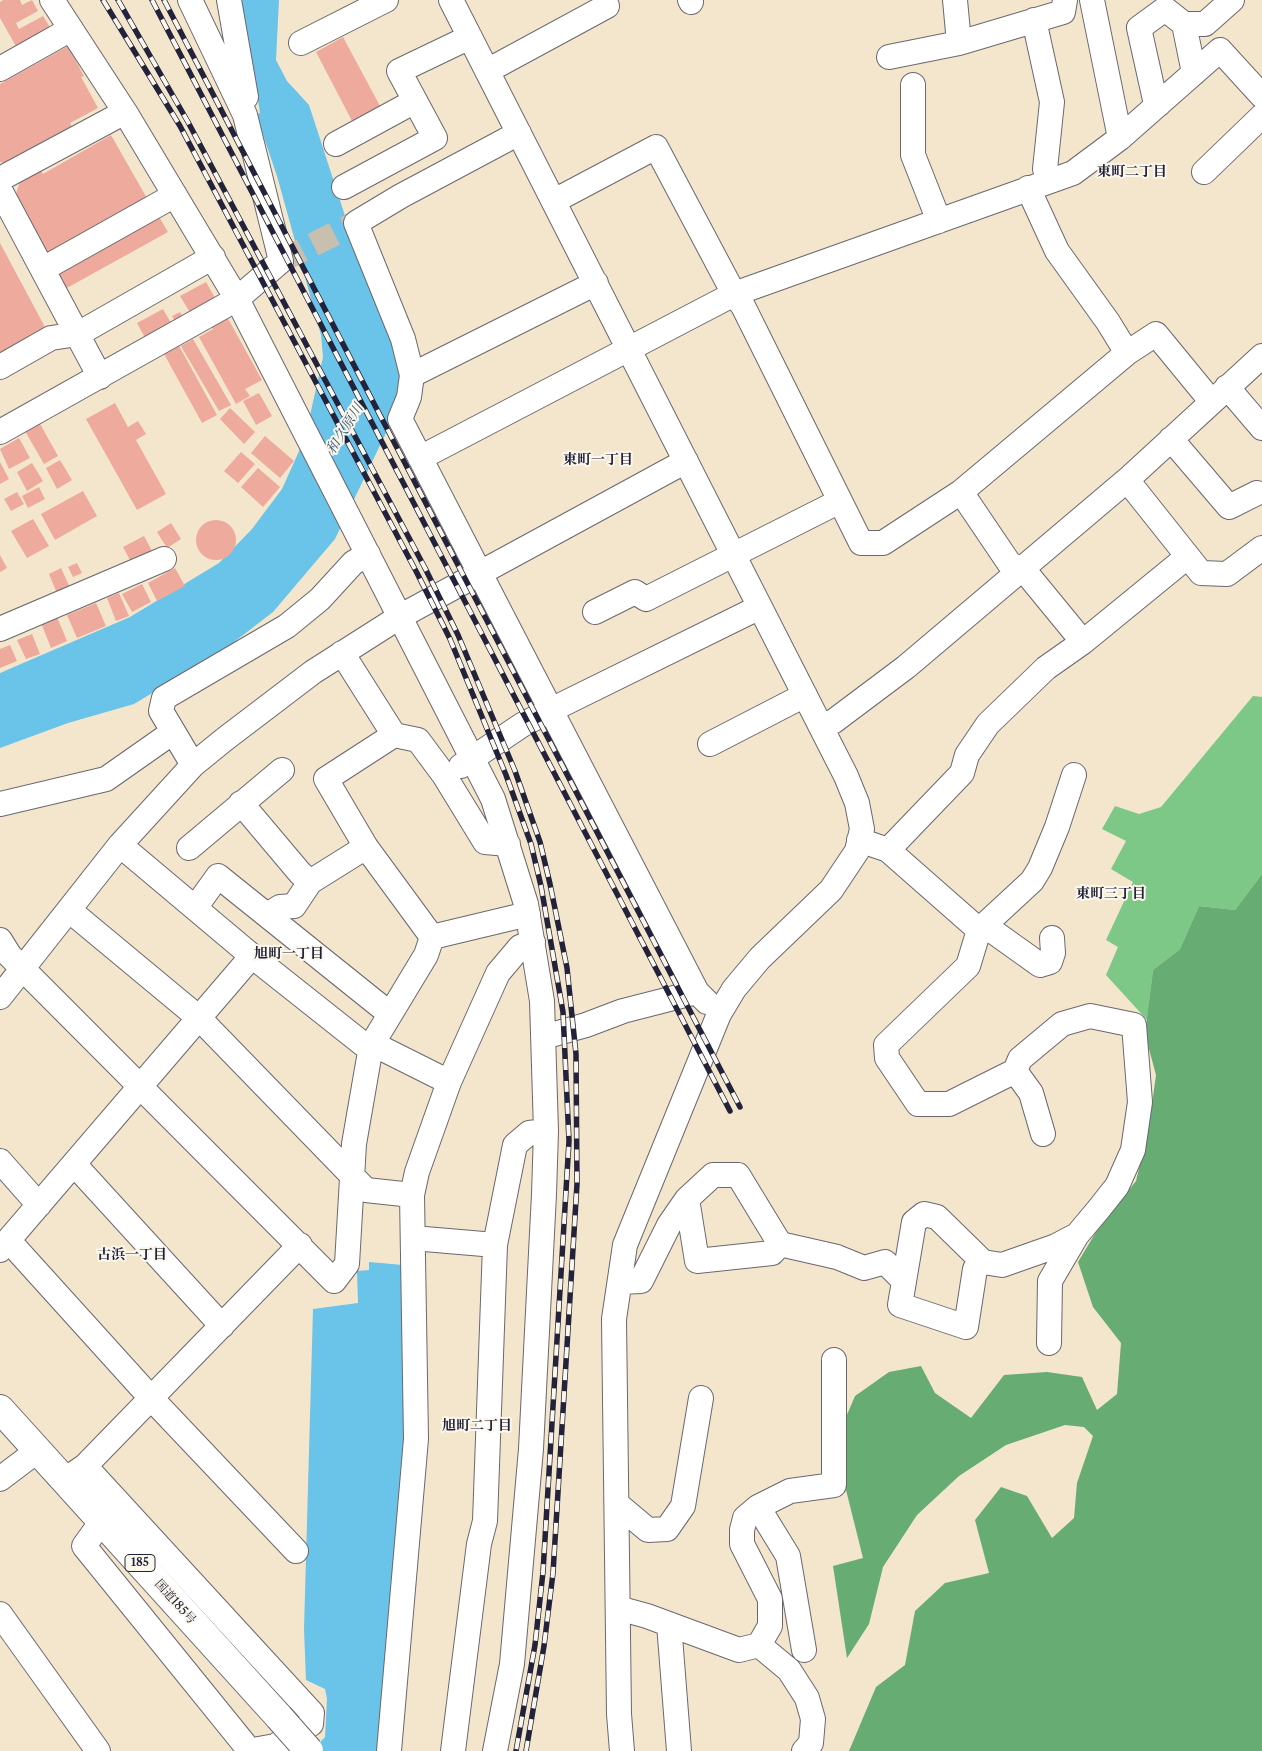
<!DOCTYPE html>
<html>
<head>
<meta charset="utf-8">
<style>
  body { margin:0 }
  canvas { display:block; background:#f3e6cc }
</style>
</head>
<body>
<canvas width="1262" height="1751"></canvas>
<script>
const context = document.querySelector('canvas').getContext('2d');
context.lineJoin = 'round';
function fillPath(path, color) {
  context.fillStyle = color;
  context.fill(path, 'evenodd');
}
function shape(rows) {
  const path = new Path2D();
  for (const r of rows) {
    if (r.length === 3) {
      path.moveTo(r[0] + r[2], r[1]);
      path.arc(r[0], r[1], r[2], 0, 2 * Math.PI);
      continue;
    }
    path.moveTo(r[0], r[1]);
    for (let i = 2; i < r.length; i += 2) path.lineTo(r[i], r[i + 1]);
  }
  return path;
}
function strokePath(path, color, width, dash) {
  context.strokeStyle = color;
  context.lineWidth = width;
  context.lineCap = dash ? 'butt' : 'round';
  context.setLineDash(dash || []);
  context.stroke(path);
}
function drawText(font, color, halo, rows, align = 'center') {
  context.font = font + ' "Libre Caslon Text","Noto Serif JP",serif';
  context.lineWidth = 4;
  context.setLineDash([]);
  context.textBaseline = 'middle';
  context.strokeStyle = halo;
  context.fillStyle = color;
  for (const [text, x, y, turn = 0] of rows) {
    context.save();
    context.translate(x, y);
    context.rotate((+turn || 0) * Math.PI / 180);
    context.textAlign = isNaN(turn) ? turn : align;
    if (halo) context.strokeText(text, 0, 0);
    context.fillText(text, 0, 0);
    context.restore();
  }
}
fillPath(shape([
  [1253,696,1262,697,1262,874,1235,910,1199,906,1180,949,1153,970,1147,1020,1106,975,1118,947,1106,940,1133,882,1111,869,1126,841,1102,829,1115,806,1139,814,1161,807]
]), '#7dc886');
fillPath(shape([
  [1262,874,1262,1751,849,1751,876,1687,905,1665,915,1611,945,1583,989,1573,975,1520,1001,1487,1027,1496,1052,1538,1074,1518,1077,1483,1093,1436,1084,1427,1065,1425,1006,1445,959,1476,917,1515,883,1567,869,1624,847,1658,833,1566,863,1558,843,1478,843,1424,855,1396,889,1372,921,1366,935,1393,971,1418,1004,1375,1047,1372,1082,1377,1097,1410,1117,1394,1121,1343,1093,1307,1078,1262,1099,1227,1136,1181,1149,1126,1156,1075,1145,1034,1153,970,1180,949,1199,906,1235,910]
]), '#66ac73');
fillPath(shape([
  [238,0,279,0,276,60,287,81,309,105,348,225,405,368,398,408,335,539,273,612,225,649,134,704,68,723,0,748,0,673,130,617,219,563,252,529,282,489,305,438,323,357,321,335,277,176,256,114,260,113,254,74,242,47],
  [369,1262,403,1265,407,1430,378,1745,377,1751,312,1751,325,1737,327,1699,325,1689,306,1680,304,1629,313,1309,358,1303,357,1271,369,1270]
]), '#6ac3e8');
fillPath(shape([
  [3,0,20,0,22,5,32,0,38,11,16,23,19,29,43,16,51,29,17,48,0,18,0,2],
  [343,37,380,106,352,121,316,52],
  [68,46,84,76,81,77,98,108,70,123,72,127,9,164,0,162,0,84],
  [111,135,148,200,48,257,15,197,20,181,41,170,43,174],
  [158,215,168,232,65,289,56,272],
  [0,243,46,329,0,355],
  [206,282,219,305,194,319,180,296],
  [163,309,175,330,149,345,137,323],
  [180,312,186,324,179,328,172,316],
  [226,315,262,380,245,389,250,396,236,404,199,337,213,329,210,324],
  [193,339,231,405,219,411,181,346],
  [178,344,217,415,202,423,163,352],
  [259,393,272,416,256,425,243,401],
  [115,403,128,427,138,421,146,434,136,440,166,494,137,510,86,419],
  [230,408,255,432,244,444,220,419],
  [39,422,58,456,44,464,25,431],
  [265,436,294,461,280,478,251,453],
  [19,438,30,458,9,469,0,449],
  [241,452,255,464,238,483,224,471],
  [60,460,72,480,57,489,46,468],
  [0,462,9,479,0,484],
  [32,463,43,481,27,491,17,472],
  [258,468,280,487,263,507,241,487],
  [39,487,45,499,28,508,22,496],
  [83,491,97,516,55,540,41,514],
  [17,492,24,504,11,511,4,499],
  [33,519,49,546,27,558,11,531],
  [216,540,20],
  [171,523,181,539,167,548,157,532],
  [144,536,152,551,131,562,123,547],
  [0,555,7,568,0,572],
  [77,563,82,573,73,577,68,567],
  [61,568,72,592,59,598,49,574],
  [175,568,185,586,157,601,148,583],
  [142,584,151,602,132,612,122,594],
  [119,593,129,616,116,621,107,598],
  [96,603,106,626,77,638,67,615],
  [57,617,67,641,51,648,41,623],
  [32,634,40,654,26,659,17,640],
  [10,645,17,661,0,668,0,649]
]), '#eeaa9c');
strokePath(shape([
  [281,261,356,223]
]), '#c9bfaf', 24, [24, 12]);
const minor = shape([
  [52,0,125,112,237,299,493,799,526,904,542,1001,546,1131,544,1194,531,1449,512,1664,495,1751],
  [229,0,246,97],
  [451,0,846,776,857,803,862,829,857,851,831,890,760,958,734,989,719,1014,625,1245,614,1319,619,1714,622,1751],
  [690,0,691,2],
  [955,0,959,43],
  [1092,0,1120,138],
  [1034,20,1052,102,1045,169,1049,181],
  [1184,24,1194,73],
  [301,43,386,0],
  [889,57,959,43,1063,12,1065,0],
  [0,69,71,29],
  [487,71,607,6],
  [913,85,913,155,939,221],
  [1159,104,1155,100,1139,28,1165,9,1184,24,1205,24,1232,0],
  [519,133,401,196,356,223,403,339,412,375,409,397,400,419,697,992],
  [336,144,415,101],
  [1204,172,1262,116],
  [0,179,125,112],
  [344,187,435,138,399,71,470,37],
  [1028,188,1057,251,1108,322,1127,353],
  [0,190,100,377],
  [554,201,656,147,734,294,743,306,861,543,883,543,961,492,1009,563,1028,575,1083,642],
  [43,269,175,195],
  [0,367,51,338,78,334,213,257],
  [412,375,596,283],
  [1227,387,1262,428],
  [0,432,237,299,281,261,245,115,190,0],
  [1171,439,1229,507,1257,493],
  [420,458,734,294,1073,173,1120,138,1220,50,1262,96],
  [1127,480,1201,573,1227,574,1262,548],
  [961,492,1127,353,1156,334,1211,401],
  [595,612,635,592,646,599,840,501],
  [0,629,164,559],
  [342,653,394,735],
  [821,727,834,721,906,667,1127,480,1262,356],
  [710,744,805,695],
  [193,765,161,711,164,698,287,626,320,599,353,563,368,554],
  [461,766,522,725,551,710,760,607],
  [241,803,300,873,310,882],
  [0,804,106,779,173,732],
  [859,840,888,850,979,930,968,966,886,1045,887,1058,918,1104,949,1104,1015,1071,1020,1059,1062,1024,1090,1016,1134,1025,1140,1102,1133,1150,1117,1186,1098,1210,1077,1235,1056,1246,1002,1265,983,1262,937,1217,924,1214,914,1222,900,1305,966,1327,975,1269,983,1262],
  [120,845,252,956,363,1044,385,1050,449,1082],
  [189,848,282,770],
  [888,850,962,773,967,755,988,724,1046,668,1083,642,1187,557],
  [195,908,218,876,390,1014],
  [69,910,199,1018,366,1190,412,1195],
  [267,915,280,907,294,906,310,882,366,847],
  [979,930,1032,881,1040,868,1057,827,1074,775],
  [979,930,991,930,1040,965,1050,962,1053,953,1052,938],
  [432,937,366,847,326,779,394,735,418,740,444,775,485,842,508,844],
  [432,937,528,914],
  [0,940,10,956,334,1281,347,1264,354,1144,371,1046,426,955,432,937],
  [0,997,120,845,193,765,225,739,313,672,401,616,686,461],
  [544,1037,586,1025,623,1011,697,992,707,1002],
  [1015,1071,1031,1093,1043,1134],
  [0,1161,39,1205],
  [74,1164,222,1326],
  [413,1238,495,1245],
  [9,1241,151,1398,296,1551],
  [780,1244,837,1257,864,1268,885,1262,904,1281],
  [0,1250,252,956],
  [620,1282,641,1281,669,1225,687,1199,713,1175,738,1175,780,1244,772,1253,697,1261,687,1199],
  [1049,1343,1050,1281,1077,1235],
  [85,1466,312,1713,311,1724,275,1746,248,1751],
  [72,1475,85,1466,300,1245],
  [0,1479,37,1451],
  [617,1504,648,1530,667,1529,683,1506,701,1398],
  [758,1507,788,1556,804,1650],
  [102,1521,84,1546,250,1751],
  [618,1608,647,1616,739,1650,759,1645,770,1626,770,1599,742,1544,742,1530,745,1518,758,1507,790,1491,834,1485,834,1360],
  [0,1614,98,1751],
  [669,1624,679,1751],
  [759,1645,789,1670,807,1698,813,1719,811,1743,804,1751],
  [389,1751,416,1439,412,1195,417,1172,449,1082,498,973,520,947,533,942],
  [453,1751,479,1544,485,1521,495,1245,515,1145,529,1133,546,1131]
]);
const highway = shape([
  [0,1409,279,1717]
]);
strokePath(minor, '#6b676e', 26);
strokePath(highway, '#6b676e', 30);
strokePath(minor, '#fff', 24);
strokePath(highway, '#fff', 28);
const rail = shape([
  [103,0,180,126,417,573,450,639,506,775,531,844,541,886,563,1012,569,1141,543,1572,535,1645,516,1751],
  [118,0,188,122,425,568,458,635,515,771,540,842,550,884,567,968,576,1054,577,1184,553,1573,544,1646,526,1751],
  [152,0,730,1111],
  [164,0,740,1107]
]);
strokePath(rail, '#22223b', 5.5);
strokePath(rail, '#fbf7ec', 4, [11]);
const highwayBridge = shape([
  [279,1717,309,1751]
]);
strokePath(highwayBridge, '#6b676e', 30, []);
strokePath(highwayBridge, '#fff', 28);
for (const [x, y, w] of [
  [140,1563,30]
]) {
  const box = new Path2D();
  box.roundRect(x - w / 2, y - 8.5, w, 17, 4);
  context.fillStyle = '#fbf7ec';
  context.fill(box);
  strokePath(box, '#22223b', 1);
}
drawText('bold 11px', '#22223b', null, [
  ["185",140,1563]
]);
drawText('12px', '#22223b', '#fbf7ec', [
  ["国道185号",175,1602,48]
]);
drawText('bold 14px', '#22223b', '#fbf7ec', [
  ["東町二丁目",1132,172],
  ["東町一丁目",598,460],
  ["東町三丁目",1111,894],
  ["旭町一丁目",289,954],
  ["古浜一丁目",132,1255],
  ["旭町二丁目",477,1426]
]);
drawText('italic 14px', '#3b5a78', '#fbf7ec', [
  ["和久原川",345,429,-58]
]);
</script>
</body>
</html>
